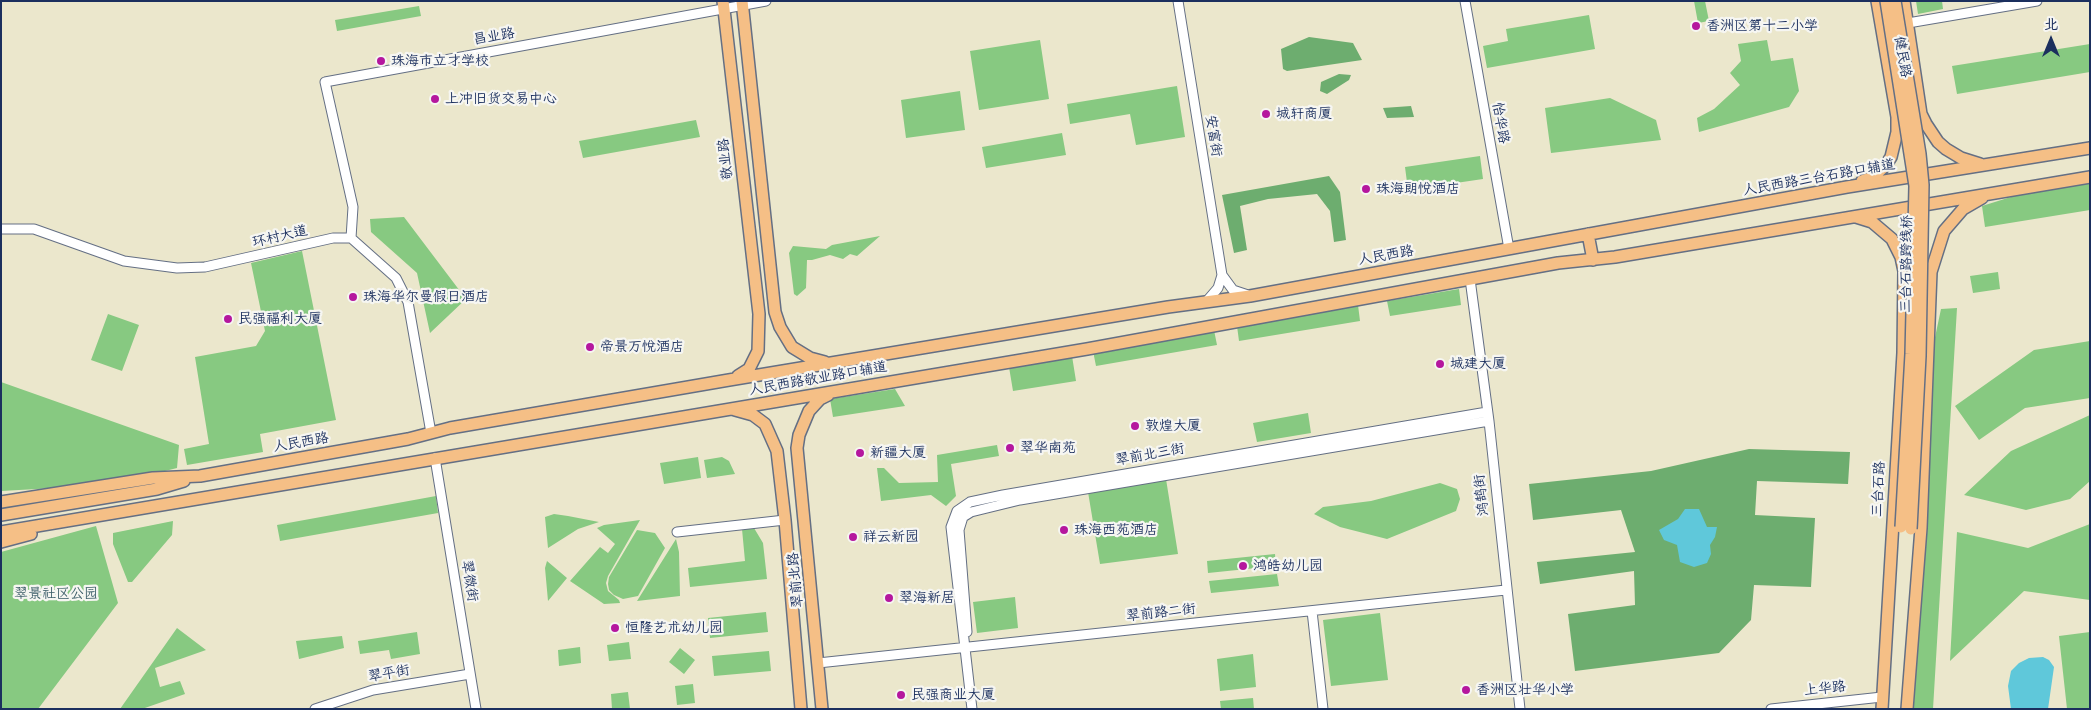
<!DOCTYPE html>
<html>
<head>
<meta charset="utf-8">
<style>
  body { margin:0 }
  #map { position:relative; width:2091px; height:710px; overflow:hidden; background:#ebe7cc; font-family:"Balsamiq Sans","LXGW WenKai TC",sans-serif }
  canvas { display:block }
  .frame { position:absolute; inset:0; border:2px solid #1b2f5e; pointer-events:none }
  .north { position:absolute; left:2026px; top:15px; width:50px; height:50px; -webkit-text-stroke:4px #f6f6f2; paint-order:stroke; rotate:0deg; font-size:14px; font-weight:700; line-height:20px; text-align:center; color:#1b2f5e }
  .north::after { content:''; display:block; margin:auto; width:18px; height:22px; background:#1b2f5e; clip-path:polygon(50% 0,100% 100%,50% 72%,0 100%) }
</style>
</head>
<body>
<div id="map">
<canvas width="2091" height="710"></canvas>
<div class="frame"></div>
<div class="north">北</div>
</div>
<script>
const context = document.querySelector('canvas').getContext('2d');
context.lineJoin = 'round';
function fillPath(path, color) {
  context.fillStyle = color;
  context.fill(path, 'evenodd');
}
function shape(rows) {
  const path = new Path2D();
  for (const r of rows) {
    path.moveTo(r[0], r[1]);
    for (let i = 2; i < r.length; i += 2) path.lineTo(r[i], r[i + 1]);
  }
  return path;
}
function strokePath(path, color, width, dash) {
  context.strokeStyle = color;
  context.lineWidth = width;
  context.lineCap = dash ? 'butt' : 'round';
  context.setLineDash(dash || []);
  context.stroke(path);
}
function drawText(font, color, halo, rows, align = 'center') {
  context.font = font + ' "Balsamiq Sans","LXGW WenKai TC",sans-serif';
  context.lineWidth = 4.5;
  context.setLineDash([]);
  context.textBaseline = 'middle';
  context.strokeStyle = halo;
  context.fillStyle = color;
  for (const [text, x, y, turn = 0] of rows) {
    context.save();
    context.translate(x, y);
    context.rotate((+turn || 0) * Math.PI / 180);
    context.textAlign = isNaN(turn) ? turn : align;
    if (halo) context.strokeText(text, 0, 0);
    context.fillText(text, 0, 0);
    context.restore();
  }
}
fillPath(shape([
  [1694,1,1705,1,1709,21,1698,23],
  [1916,1,1942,1,1943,9,1918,14],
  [419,6,421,16,337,31,335,20],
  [1589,15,1595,49,1487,68,1483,46,1508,41,1506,29],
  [1040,40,1049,99,979,110,970,51],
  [1767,40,1771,61,1793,58,1799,91,1789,107,1699,132,1697,118,1714,109,1740,85,1730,73,1741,61,1738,44],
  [2090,44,2090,72,1957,94,1952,66],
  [1177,86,1185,137,1136,145,1130,114,1070,124,1067,104],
  [960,91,965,130,906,138,901,100],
  [1610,98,1656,120,1661,140,1551,153,1545,108],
  [696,120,700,137,583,158,579,141],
  [1062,133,1066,155,986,168,982,147],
  [1480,156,1483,179,1408,190,1405,167],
  [2090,181,2090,210,1985,227,1982,206,2027,192],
  [404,217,466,299,430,333,417,273,371,232,370,219],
  [880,236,857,256,850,254,843,259,830,255,812,260,807,260,806,288,797,296,794,294,789,253,793,246,826,249,832,245],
  [302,251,336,420,260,434,263,452,187,465,184,449,209,444,195,357,256,346,265,331,251,263],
  [1998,272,2000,289,1973,293,1970,276],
  [1459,289,1461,305,1390,316,1387,301],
  [1358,305,1360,321,1239,341,1237,326],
  [1957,308,1933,709,1907,709,1930,361,1941,309],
  [108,314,139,325,122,371,91,360],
  [1214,330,1217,345,1096,366,1093,351],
  [2090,341,2090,398,2025,408,1979,440,1955,406,2034,350],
  [1072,356,1076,381,1013,391,1009,367],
  [1,382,179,445,177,468,109,485,1,491],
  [895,389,905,406,833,417,830,399],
  [1308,413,1311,433,1257,442,1253,423],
  [2090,415,2090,481,2070,499,2026,510,1964,495,2011,451],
  [997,445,999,456,951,464,956,496,946,506,931,495,881,501,877,468,884,468,899,483,938,482,937,455],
  [698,457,701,478,664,484,660,463],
  [722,457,729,461,735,474,707,478,704,460],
  [1166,479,1178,554,1100,564,1088,492],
  [1440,483,1457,489,1460,499,1456,511,1387,539,1340,527,1314,514,1323,507,1371,501],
  [436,496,438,513,280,541,277,525],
  [554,514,568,516,599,522,578,529,548,548,545,517],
  [640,520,608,576,606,583,608,591,619,600,620,603,604,604,570,581,600,547,608,553,615,544,597,528,604,525],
  [173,521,172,535,132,582,128,582,113,544,113,533],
  [2090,524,2090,600,2024,591,1950,661,1957,532,2028,548],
  [96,526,118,603,38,709,1,709,1,552],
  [754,528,763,543,767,579,690,587,688,568,745,561,742,529],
  [637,530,655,533,665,548,638,596,623,599,614,595,609,590,608,584,609,577],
  [676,539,679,552,680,596,637,601],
  [1275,554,1276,566,1208,573,1207,561],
  [547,561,567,578,548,601,545,568],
  [1277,574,1279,586,1211,593,1209,581],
  [1015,597,1018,628,977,633,973,602],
  [766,612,768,632,710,638,708,618],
  [1380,613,1388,680,1331,686,1323,620],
  [177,628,206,650,155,668,160,687,180,681,185,694,142,709,120,709],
  [417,632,420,654,391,659,389,650,360,654,358,641],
  [2090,632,2090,709,2067,709,2059,636],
  [342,636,344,648,299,659,296,641],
  [629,642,631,659,609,661,607,645],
  [580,647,581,663,559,666,558,650],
  [680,648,695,660,684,674,669,662],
  [769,651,771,671,714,676,712,656],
  [1253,654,1256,687,1220,691,1217,659],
  [693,684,695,703,677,705,675,686],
  [628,692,630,709,612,709,611,694],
  [1253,698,1254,709,1221,709,1220,701]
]), '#87c981');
fillPath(shape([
  [1309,37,1353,43,1362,60,1287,71,1283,69,1281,49],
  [1339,74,1351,75,1349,80,1327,94,1320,91,1321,82],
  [1411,106,1414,117,1387,118,1383,108],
  [1329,176,1340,192,1346,240,1334,242,1330,211,1317,194,1268,199,1240,206,1247,250,1234,253,1222,195],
  [1749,449,1850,452,1848,484,1757,481,1755,515,1815,518,1811,587,1754,585,1751,620,1719,653,1575,671,1568,614,1635,605,1634,571,1540,584,1537,562,1635,552,1621,510,1533,520,1529,484,1651,471]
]), '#6dad6f');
fillPath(shape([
  [1685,509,1699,509,1707,527,1717,527,1715,537,1710,545,1711,554,1707,563,1694,567,1680,562,1677,545,1664,540,1659,530,1678,519],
  [2043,657,2049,660,2054,667,2048,709,2011,709,2008,686,2011,671,2019,663,2029,658]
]), '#5fc8da');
const minor = shape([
  [1178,1,1222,275],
  [1465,1,1509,249],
  [1908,23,2037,1],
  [1,229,34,229,124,261,177,268,205,267,333,238,351,238,396,278,408,302,431,433],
  [351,238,353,207,325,82,766,1],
  [1470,279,1489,421,1520,709],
  [1206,302,1218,288,1222,275,1233,290,1248,295],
  [435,458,476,709],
  [677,532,785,520],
  [1312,611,1323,709],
  [967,632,959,530,963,517,971,512,1020,500,1489,421],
  [818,663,1506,590],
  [315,709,373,690,470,674],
  [972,709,951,527,957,511,970,502,1003,495,1487,412],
  [1771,709,1882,697]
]);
const major = shape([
  [723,1,759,314,758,351,749,369,738,376],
  [742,1,775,312,780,327,792,347,810,358,825,362],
  [1904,1,1921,114,1926,124,1938,142,1946,149,1961,158,1980,164],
  [1862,181,1873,177,1886,165,1891,157,1897,132,1897,117,1877,1],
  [1856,217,1872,222,1892,239,1901,257,1904,271,1903,353,1882,709],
  [1588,234,1593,260],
  [735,410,753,415,765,424,777,451,785,520,801,709],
  [1,502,153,478,200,476,408,439,450,428,729,380,1168,307,1250,296,1847,187,2090,148],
  [1,515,157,489,184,481],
  [1,532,1087,349,1558,263,1615,257,2090,177],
  [1,542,31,534],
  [822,709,797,448,799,435,809,411,820,399,828,395],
  [1907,709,1921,528,1931,272,1944,231,1963,209,1982,198]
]);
strokePath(minor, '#646f84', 11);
strokePath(major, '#646f84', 14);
strokePath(minor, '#fff', 9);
strokePath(major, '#f5bf86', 11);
const majorBridge = shape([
  [1886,1,1915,186,1911,354,1901,527],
  [1895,1,1920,154,1923,185,1920,356,1911,529]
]);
strokePath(majorBridge, '#646f84', 14, []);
strokePath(majorBridge, '#f5bf86', 11);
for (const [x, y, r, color] of [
  [1696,26,5,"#b5179e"],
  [381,61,5,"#b5179e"],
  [435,99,5,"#b5179e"],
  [1266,114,5,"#b5179e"],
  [1366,189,5,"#b5179e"],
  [353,297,5,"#b5179e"],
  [228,319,5,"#b5179e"],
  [590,347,5,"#b5179e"],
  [1440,364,5,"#b5179e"],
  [1135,426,5,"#b5179e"],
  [1010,448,5,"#b5179e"],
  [860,453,5,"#b5179e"],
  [1064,530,5,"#b5179e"],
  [853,537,5,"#b5179e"],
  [1243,566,5,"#b5179e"],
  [889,598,5,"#b5179e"],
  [615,628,5,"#b5179e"],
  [1466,690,5,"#b5179e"],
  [901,695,5,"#b5179e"]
]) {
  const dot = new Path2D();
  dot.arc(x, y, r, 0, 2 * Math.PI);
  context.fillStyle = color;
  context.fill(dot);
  strokePath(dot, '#f6f6f2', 2);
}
drawText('14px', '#1b2f5e', '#f6f6f2', [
  ["香洲区第十二小学",1706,26],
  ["珠海市立才学校",391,61],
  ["上冲旧货交易中心",445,99],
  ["城轩商厦",1276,114],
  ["珠海朗悦酒店",1376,189],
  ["珠海华尔曼假日酒店",363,297],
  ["民强福利大厦",238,319],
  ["帝景万悦酒店",600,347],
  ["城建大厦",1450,364],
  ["敦煌大厦",1145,426],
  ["翠华南苑",1020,448],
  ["新疆大厦",870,453],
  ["珠海西苑酒店",1074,530],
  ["祥云新园",863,537],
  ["鸿皓幼儿园",1253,566],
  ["翠海新居",899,598],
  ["恒隆艺术幼儿园",625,628],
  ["香洲区壮华小学",1476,690],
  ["民强商业大厦",911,695]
], 'left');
drawText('14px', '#1b2f5e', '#f6f6f2', [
  ["昌业路",494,37,-10],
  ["健民路",1902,57,80],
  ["怡华路",1500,123,80],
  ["安富街",1213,136,81],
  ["敬业路",726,159,-96],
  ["人民西路三台石路口辅道",1819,178,-10],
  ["环村大道",280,237,-13],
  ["人民西路",1386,256,-10],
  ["三台石路跨线桥",1907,264,-89],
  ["人民西路敬业路口辅道",818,379,-10],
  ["人民西路",301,443,-10],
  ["翠前北三街",1150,455,-10],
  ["三台石路",1879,489,-87],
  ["鸿鹄街",1482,495,-96],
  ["翠前北路",796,580,-95],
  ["翠微街",469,581,81],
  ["翠前路二街",1161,613,-6],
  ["翠平街",389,674,-10],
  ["上华路",1825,689,-6]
]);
drawText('14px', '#3b5d68', '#f6f6f2', [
  ["翠景社区公园",56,594]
]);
</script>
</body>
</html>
